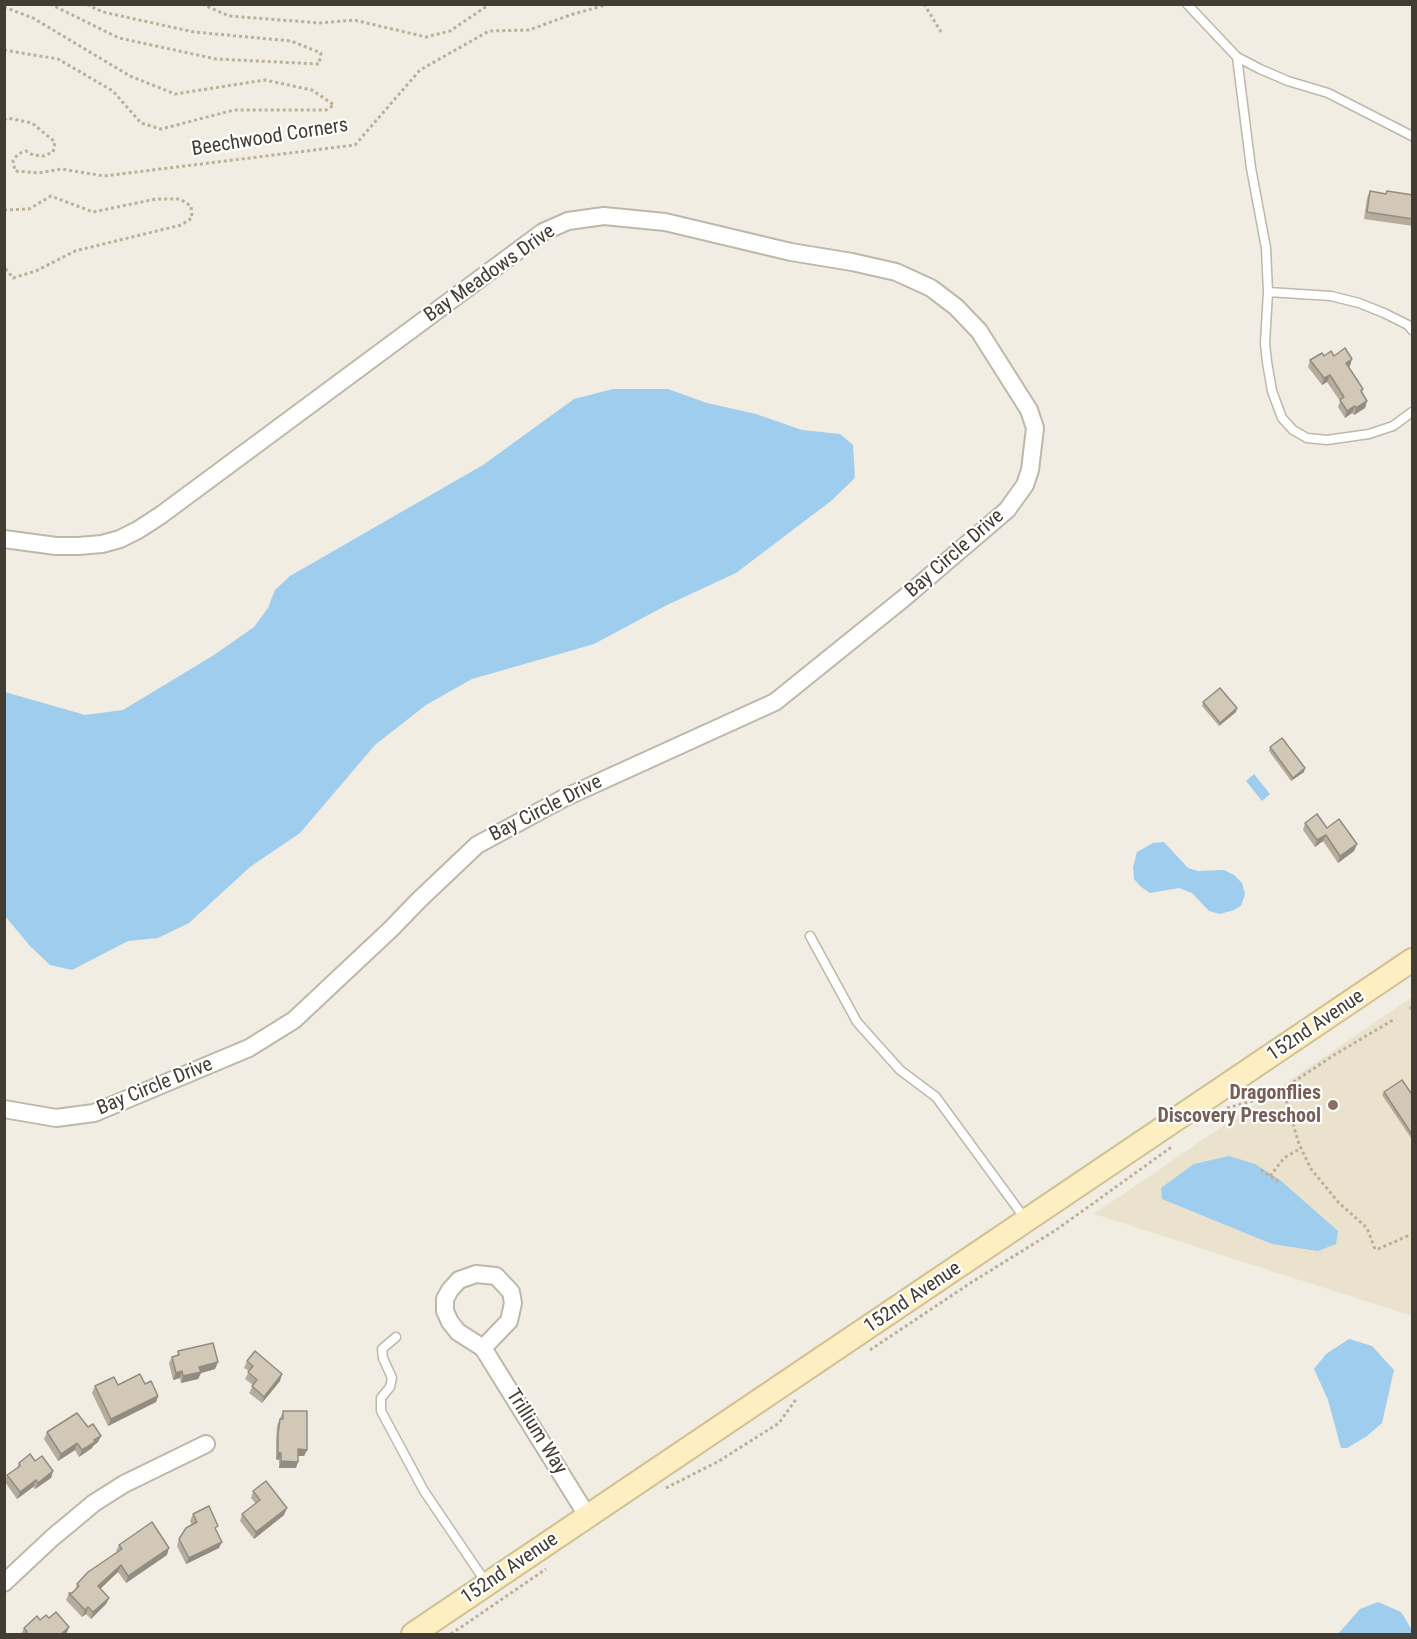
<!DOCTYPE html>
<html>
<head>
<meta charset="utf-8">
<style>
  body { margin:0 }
  #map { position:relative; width:1417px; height:1639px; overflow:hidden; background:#f1ede3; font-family:"Roboto Condensed",sans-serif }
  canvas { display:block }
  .frame { position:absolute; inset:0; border:6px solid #423c33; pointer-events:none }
</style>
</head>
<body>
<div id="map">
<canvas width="1417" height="1639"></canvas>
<div class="frame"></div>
</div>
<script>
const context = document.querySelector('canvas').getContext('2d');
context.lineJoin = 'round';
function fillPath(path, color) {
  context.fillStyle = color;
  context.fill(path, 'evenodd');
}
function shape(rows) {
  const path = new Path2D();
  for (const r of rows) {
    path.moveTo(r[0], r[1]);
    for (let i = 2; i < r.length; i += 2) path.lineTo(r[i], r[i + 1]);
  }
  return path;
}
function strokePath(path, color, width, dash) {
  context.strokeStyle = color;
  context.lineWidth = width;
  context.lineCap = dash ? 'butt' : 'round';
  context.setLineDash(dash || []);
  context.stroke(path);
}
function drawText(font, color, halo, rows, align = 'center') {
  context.font = font + ' "Roboto Condensed",sans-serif';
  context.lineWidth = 4.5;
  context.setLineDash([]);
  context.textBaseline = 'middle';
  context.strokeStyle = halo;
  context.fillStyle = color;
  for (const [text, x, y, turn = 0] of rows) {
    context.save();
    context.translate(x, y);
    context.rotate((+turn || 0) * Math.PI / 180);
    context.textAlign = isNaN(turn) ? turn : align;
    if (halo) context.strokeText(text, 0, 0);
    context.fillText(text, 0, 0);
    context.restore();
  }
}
fillPath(shape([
  [1412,997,1412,1316,1094,1214]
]), '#eae2cc');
fillPath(shape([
  [613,389,668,389,707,403,756,414,802,430,840,434,853,445,855,478,831,501,736,573,667,605,594,644,472,679,426,705,375,745,300,833,250,867,189,923,158,938,128,941,72,970,50,965,30,946,5,916,5,692,85,715,123,710,214,655,254,627,268,608,275,590,290,576,483,465,574,399],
  [1254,774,1270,794,1262,801,1246,781],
  [1164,842,1188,868,1198,871,1224,870,1234,875,1242,883,1245,894,1241,906,1234,910,1220,914,1209,911,1192,893,1179,888,1150,893,1141,887,1134,879,1133,867,1137,852,1153,843],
  [1229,1156,1255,1164,1280,1180,1338,1231,1336,1244,1318,1251,1272,1244,1162,1199,1161,1188,1194,1164],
  [1349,1339,1372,1346,1394,1370,1382,1423,1367,1436,1347,1448,1341,1448,1328,1400,1314,1369,1326,1354],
  [1378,1602,1401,1612,1412,1630,1412,1634,1338,1634,1360,1609]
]), '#9fcded');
const lane = shape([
  [1187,4,1237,57,1260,69,1288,81,1328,93,1412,136],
  [1237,57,1251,168,1266,248,1268,292,1265,343,1267,362,1272,391,1282,418,1293,430,1307,438,1327,440,1369,434,1393,426,1412,412],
  [1268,292,1331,296,1359,303,1384,313,1408,325,1412,330],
  [810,936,857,1022,900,1070,936,1097,1026,1220],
  [396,1337,382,1349,383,1358,392,1378,390,1387,381,1398,381,1411,424,1491,487,1584]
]);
const street = shape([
  [4,539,56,546,78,546,102,544,120,539,138,530,161,515,543,232,568,221,604,216,665,222,791,252,852,262,896,272,931,288,956,307,979,331,1029,410,1035,428,1030,470,1025,485,1007,510,904,598,775,702,564,798,477,845,419,900,391,929,294,1020,249,1048,94,1113,56,1118,4,1109],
  [483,1348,458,1332,450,1322,445,1311,445,1299,450,1290,459,1280,476,1274,496,1276,511,1292,513,1303,509,1321,483,1348,588,1517],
  [4,1583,52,1538,94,1503,124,1484,206,1444]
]);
const secondary = shape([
  [413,1634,1412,960]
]);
strokePath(lane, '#bfb7a9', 11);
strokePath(street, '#bfb7a9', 20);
strokePath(secondary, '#d0c093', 26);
strokePath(shape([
  [50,4,119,38,216,59,319,64,321,53,291,41,194,32,103,12,86,4],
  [202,4,229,16,320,23,354,20,426,37,450,31,490,4],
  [924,4,941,32],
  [4,7,33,18,130,76,175,94,265,80,312,90,334,105,326,110,234,110,161,129,141,123,113,91,58,59,4,50],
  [4,120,8,118,32,123,55,142,53,152,44,156,33,155,26,151,18,154,13,161,15,171,38,173,62,169,104,176,355,145,420,70,489,31,529,30,570,15,609,4],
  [4,210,29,209,51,196,93,212,156,199,180,199,191,206,192,218,181,225,75,251,36,271,13,278,4,267],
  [1410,1009,1412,1007],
  [1283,1089,1299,1144,1311,1169,1339,1203,1367,1228,1375,1249,1378,1249,1412,1234],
  [1227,1108,1274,1095,1334,1055,1393,1020],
  [1261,1170,1279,1182],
  [1270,1176,1284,1158,1301,1148],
  [870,1350,972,1282,1056,1230,1173,1146],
  [666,1488,719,1461,779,1423,797,1398],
  [451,1634,546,1569]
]), '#bdb097', 3, [3, 3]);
strokePath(lane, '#fff', 8);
strokePath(street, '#fff', 16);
strokePath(secondary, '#fdefc1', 22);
fillPath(shape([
  [1370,191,1385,194,1387,191,1413,195,1413,226,1364,219,1367,198],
  [1324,356,1334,356,1350,366,1348,367,1363,389,1362,392,1367,401,1365,408,1354,415,1352,413,1345,418,1338,407,1340,401,1327,382,1322,385,1308,367,1310,360],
  [1203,702,1236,712,1219,726,1202,706],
  [1270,747,1304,772,1291,781,1269,751],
  [1305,823,1327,828,1357,844,1354,851,1338,863,1323,841,1315,847,1303,830],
  [1384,1092,1413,1096,1413,1141,1382,1095],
  [178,1351,218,1362,215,1369,201,1373,198,1379,181,1383,180,1378,173,1380,169,1363,172,1357,177,1355],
  [247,1361,280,1381,262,1403,249,1393,253,1385,245,1379,249,1371,244,1368],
  [145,1384,158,1396,156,1402,108,1426,92,1393,95,1386],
  [283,1411,307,1450,304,1456,298,1456,296,1468,279,1468,279,1460,276,1459,276,1441,277,1426],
  [47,1432,98,1442,93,1446,92,1448,79,1457,75,1450,58,1461,44,1439],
  [35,1461,53,1471,51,1478,35,1489,33,1487,17,1499,5,1482,7,1475,17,1468,19,1463],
  [253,1491,284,1515,254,1539,240,1521,242,1514,256,1504,251,1498],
  [193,1514,216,1531,219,1548,186,1564,177,1546,179,1539,192,1525,190,1521],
  [119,1545,167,1555,126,1583,118,1572,100,1589,109,1598,106,1604,91,1619,86,1614,82,1617,66,1600,69,1593,72,1593,75,1590,77,1584,117,1552,116,1551],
  [40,1620,66,1634,21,1634,24,1628]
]), '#b5ac9e');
fillPath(shape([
  [1352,359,1350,366,1343,370,1346,363],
  [1330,375,1327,382,1322,385,1324,378],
  [1367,401,1365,408,1354,415,1356,408],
  [1355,406,1352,413,1345,418,1347,411],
  [1237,708,1236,712,1219,726,1220,723],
  [1305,768,1304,772,1291,781,1293,778],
  [1326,835,1323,841,1315,847,1317,840],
  [1357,844,1354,851,1338,863,1340,856],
  [218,1362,215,1369,201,1373,198,1379,181,1383,183,1376,199,1367],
  [182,1371,180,1378,173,1380,176,1373],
  [282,1374,280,1381,262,1403,264,1397],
  [158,1396,156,1402,108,1426,111,1419],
  [101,1436,98,1442,93,1446,92,1448,79,1457,82,1450],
  [77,1443,75,1450,58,1461,61,1454],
  [298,1449,307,1450,304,1456,296,1456],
  [278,1453,281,1453,279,1460,276,1459],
  [281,1461,298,1462,296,1468,279,1468],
  [53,1471,51,1478,35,1489,38,1483],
  [36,1480,33,1487,17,1499,20,1492],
  [287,1508,284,1515,254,1539,256,1532],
  [222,1542,219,1548,186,1564,189,1558],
  [169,1548,167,1555,126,1583,128,1576],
  [121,1565,118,1572,96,1593,98,1586],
  [109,1598,106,1604,91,1619,93,1612],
  [88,1607,86,1614,82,1617,85,1610],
  [69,1627,66,1635,60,1635]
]), '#938c81');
const building = shape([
  [1370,191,1386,194,1387,191,1413,195,1413,219,1367,212,1370,191],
  [1345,348,1352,359,1346,363,1363,389,1361,391,1367,401,1356,408,1355,406,1347,411,1340,400,1344,397,1330,375,1324,378,1310,360,1322,353,1324,356,1331,351,1334,356,1345,348],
  [1220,688,1237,708,1220,723,1203,702,1220,688],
  [1282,738,1305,768,1293,778,1270,747,1282,738],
  [1317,814,1327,828,1339,819,1357,844,1340,856,1326,835,1317,840,1305,823,1317,814],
  [1402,1080,1413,1096,1413,1136,1384,1092,1402,1080],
  [213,1343,218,1362,199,1367,201,1372,183,1376,182,1371,176,1373,172,1357,179,1355,178,1351,213,1343],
  [255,1351,282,1374,264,1397,252,1386,257,1380,248,1372,253,1366,247,1361,255,1351],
  [140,1374,145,1384,151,1381,158,1396,111,1419,95,1386,114,1377,118,1385,140,1374],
  [283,1411,307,1411,307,1450,298,1449,298,1462,281,1461,281,1453,278,1453,278,1434,280,1419,283,1419,283,1411],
  [77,1413,88,1427,93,1424,101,1436,94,1440,95,1442,82,1450,77,1443,61,1454,47,1432,77,1413],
  [30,1454,35,1461,42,1456,53,1471,38,1483,36,1480,20,1492,7,1475,20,1466,19,1463,30,1454],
  [266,1481,287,1508,256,1532,242,1514,260,1500,253,1491,266,1481],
  [209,1506,218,1526,215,1528,222,1542,189,1558,179,1539,186,1528,197,1522,193,1514,209,1506],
  [152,1522,169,1548,128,1576,121,1565,98,1586,109,1598,93,1612,88,1607,85,1610,69,1593,72,1593,79,1586,77,1584,88,1572,122,1549,119,1545,152,1522],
  [56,1612,69,1627,60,1635,24,1635,27,1632,24,1628,37,1616,40,1620,46,1615,49,1618,56,1612]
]);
fillPath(building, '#d2c8b8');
strokePath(building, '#938c81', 1.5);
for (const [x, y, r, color] of [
  [1333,1105,6,"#8d6e63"]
]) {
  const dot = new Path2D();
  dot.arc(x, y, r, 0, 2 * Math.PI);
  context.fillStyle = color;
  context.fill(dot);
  strokePath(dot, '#fff', 2);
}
drawText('20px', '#423c33', '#fff', [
  ["Beechwood Corners",270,138,-9],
  ["Bay Meadows Drive",490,274,-35],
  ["Bay Circle Drive",955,554,-41],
  ["Bay Circle Drive",546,809,-27],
  ["152nd Avenue",1316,1026,-34],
  ["Bay Circle Drive",155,1087,-22],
  ["152nd Avenue",913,1298,-34],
  ["Trillium Way",536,1432,58],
  ["152nd Avenue",510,1569,-34]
]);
drawText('bold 20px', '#785e54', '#fff', [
  ["Dragonflies",1321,1094],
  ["Discovery Preschool",1321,1117]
], 'right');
</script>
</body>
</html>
